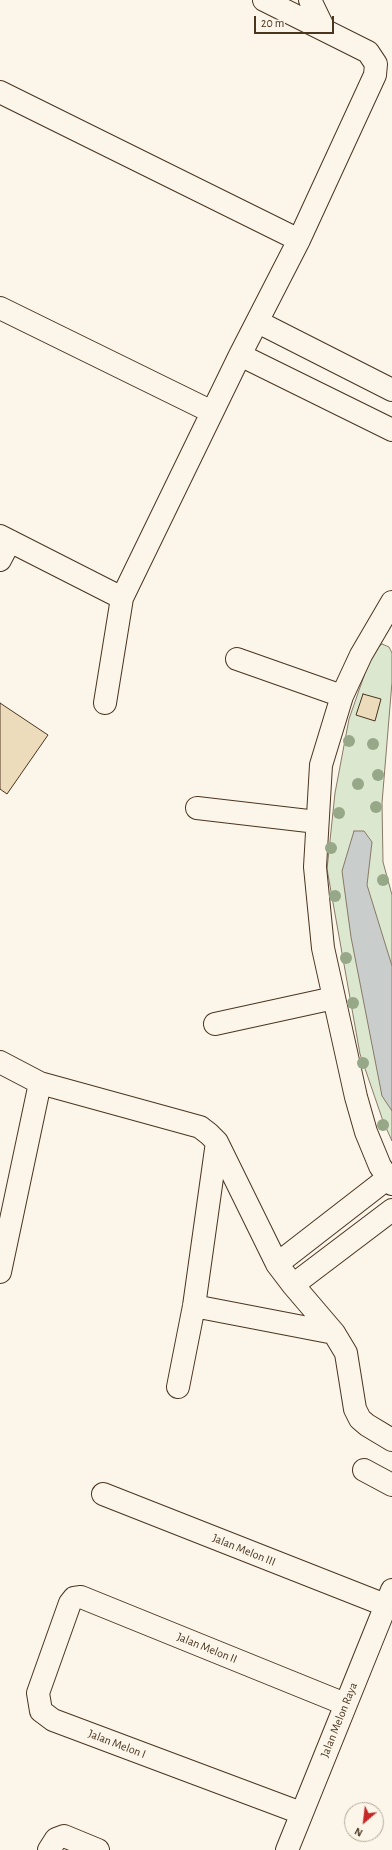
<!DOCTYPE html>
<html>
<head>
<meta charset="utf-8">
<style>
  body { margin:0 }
  #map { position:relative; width:392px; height:1850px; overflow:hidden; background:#fbf6e9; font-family:"Alegreya Sans",sans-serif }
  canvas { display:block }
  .north { position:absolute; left:344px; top:1802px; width:40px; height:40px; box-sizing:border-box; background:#fbf6e9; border:1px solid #b4a999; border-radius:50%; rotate:208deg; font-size:11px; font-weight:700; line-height:16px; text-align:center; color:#4a3520 }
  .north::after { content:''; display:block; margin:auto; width:14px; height:18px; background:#c62828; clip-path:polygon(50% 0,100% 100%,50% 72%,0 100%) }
  .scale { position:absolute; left:254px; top:16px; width:80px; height:18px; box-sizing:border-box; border:2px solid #4a3520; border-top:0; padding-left:5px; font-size:12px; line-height:14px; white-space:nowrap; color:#4a3520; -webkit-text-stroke:3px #fbf6e9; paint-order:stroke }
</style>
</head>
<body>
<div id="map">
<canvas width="392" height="1850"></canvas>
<div class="north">N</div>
<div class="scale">20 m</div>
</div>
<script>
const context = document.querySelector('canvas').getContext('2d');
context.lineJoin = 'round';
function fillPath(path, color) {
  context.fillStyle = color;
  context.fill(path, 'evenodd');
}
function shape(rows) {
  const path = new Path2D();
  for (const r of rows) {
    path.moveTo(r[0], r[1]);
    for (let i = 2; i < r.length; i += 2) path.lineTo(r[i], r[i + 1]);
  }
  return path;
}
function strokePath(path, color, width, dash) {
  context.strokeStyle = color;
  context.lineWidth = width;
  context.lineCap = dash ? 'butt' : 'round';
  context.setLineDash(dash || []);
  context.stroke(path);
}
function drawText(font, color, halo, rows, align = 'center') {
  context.font = font + ' "Alegreya Sans",sans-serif';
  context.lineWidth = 3;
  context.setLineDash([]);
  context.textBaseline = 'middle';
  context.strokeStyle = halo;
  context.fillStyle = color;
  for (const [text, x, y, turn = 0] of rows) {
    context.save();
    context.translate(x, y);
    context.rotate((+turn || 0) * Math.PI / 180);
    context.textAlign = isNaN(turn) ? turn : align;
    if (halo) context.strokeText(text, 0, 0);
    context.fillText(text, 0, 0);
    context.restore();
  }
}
const green = shape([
  [382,644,389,647,392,653,392,682,382,803,383,862,392,895,392,1141,383,1121,360,1054,327,869,335,793,349,719,373,650,382,644]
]);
fillPath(green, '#dce7d0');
strokePath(green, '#887966', 1);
const water = shape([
  [354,831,364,831,372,842,367,885,392,966,392,1111,382,1096,351,937,342,871,354,831]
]);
fillPath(water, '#c9cecd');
strokePath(water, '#887966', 1);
const building = shape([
  [363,694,381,699,375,721,356,715,363,694],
  [0,703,48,735,7,794,0,789,0,703]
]);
fillPath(building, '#ecdcbc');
strokePath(building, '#4a3520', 1);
const street = shape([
  [310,0,324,29],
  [0,92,299,240],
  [0,308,212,412],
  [258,322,392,390],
  [240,355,392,430],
  [0,536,122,598],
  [0,560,10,541],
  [392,602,361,655,342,696,321,765,315,867,323,948,356,1097,366,1132,380,1166,392,1184],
  [237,659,342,696],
  [105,703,122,598,240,355,299,240,375,75,376,64,368,52,264,0],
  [197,808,317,822],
  [215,1024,334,998],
  [0,1062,40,1083,200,1127,209,1134,217,1142,277,1264,293,1285,334,1333,346,1353,355,1409,360,1419,367,1425,392,1440],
  [277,1264,388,1178],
  [0,1272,40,1083],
  [293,1285,392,1210],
  [194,1306,334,1333],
  [178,1387,194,1306,217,1142],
  [364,1470,392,1485],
  [103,1494,385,1605],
  [301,1813,53,1720,41,1711,38,1693,70,1603,74,1598,81,1597,345,1704],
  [49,1850,56,1839,64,1836,98,1850],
  [287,1850,392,1590]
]);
strokePath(street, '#4a3520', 24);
strokePath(street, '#fbf6e9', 22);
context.fillStyle = '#96a887';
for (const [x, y] of [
  [349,741],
  [373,744],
  [378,775],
  [358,784],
  [376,807],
  [339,813],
  [331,848],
  [383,880],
  [335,896],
  [346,958],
  [353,1003],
  [363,1063],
  [383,1125]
]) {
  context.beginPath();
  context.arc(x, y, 6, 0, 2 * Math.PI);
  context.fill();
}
drawText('12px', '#4a3520', '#fbf6e9', [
  ["Jalan Melon III",244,1550,22],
  ["Jalan Melon II",207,1648,22],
  ["Jalan Melon Raya",339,1720,-68],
  ["Jalan Melon I",117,1744,21]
]);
</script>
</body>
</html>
